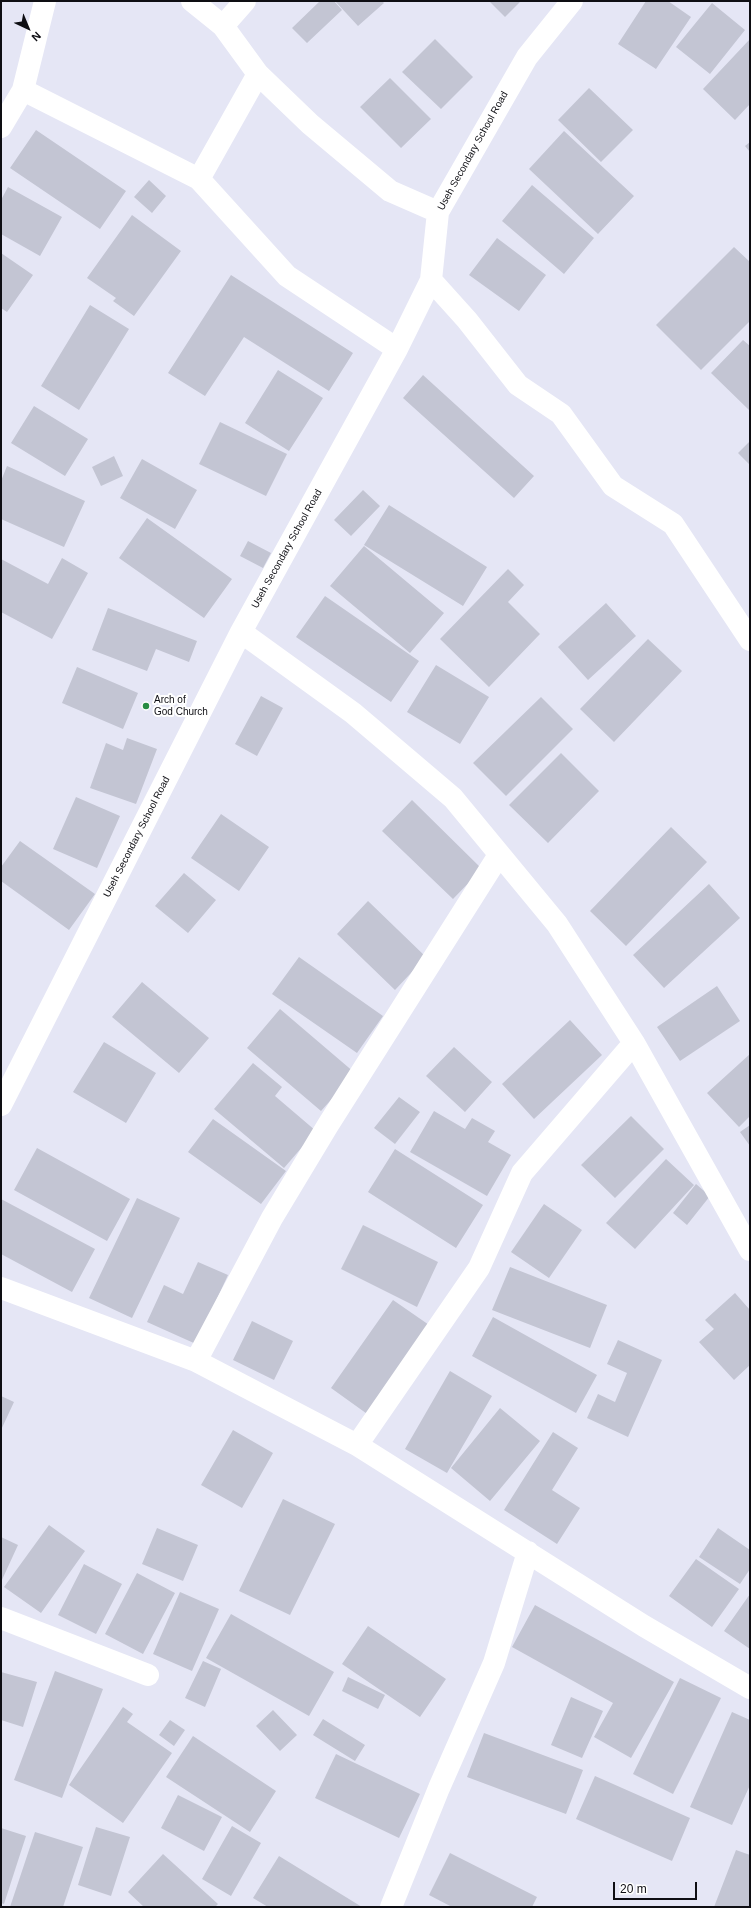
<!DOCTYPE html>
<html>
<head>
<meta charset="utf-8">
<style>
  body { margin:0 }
  #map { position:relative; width:751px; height:1908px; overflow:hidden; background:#e5e6f5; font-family:Helvetica,sans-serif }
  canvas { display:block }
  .frame { position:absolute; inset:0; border:2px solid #0e0e13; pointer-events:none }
  .north { position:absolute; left:8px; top:8px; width:40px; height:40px; -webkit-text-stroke:3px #fff; paint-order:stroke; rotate:136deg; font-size:11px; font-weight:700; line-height:16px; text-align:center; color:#0e0e13 }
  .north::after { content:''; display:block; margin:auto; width:14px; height:18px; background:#0e0e13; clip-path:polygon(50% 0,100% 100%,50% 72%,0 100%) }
  .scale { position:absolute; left:613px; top:1882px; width:84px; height:18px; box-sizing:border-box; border:2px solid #0e0e13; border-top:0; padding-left:5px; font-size:12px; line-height:14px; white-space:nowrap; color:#0e0e13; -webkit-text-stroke:3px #fff; paint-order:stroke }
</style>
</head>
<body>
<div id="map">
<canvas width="751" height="1908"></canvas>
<div class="frame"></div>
<div class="north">N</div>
<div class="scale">20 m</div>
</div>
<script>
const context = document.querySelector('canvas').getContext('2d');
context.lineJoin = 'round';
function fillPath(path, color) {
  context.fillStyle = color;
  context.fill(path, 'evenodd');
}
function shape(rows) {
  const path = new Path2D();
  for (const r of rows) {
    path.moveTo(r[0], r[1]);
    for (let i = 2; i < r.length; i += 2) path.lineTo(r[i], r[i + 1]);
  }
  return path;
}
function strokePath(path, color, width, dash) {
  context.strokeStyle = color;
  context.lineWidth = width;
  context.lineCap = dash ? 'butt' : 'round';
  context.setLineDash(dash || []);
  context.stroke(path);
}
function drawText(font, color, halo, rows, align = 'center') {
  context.font = font + ' Helvetica,sans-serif';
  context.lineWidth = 4;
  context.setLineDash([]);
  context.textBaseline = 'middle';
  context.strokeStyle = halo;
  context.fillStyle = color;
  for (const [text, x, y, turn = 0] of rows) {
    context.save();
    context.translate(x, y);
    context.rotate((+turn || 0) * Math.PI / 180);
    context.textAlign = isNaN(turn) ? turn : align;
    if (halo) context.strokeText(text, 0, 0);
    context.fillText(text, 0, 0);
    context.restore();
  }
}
fillPath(shape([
  [320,1,334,1,342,10,307,43,292,28],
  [335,1,382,1,384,3,358,26],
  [489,1,521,1,505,17],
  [646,1,668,1,691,17,656,69,618,44],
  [712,3,745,30,710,74,676,47],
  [435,39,473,77,441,109,402,72],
  [750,39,750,104,735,120,703,89],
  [390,78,431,119,401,148,360,107],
  [589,88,633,130,601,162,558,120],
  [36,130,126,191,100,229,10,168],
  [564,131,634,196,598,234,529,169],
  [750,142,750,152,745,146],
  [149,180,166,196,152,213,134,197],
  [532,185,594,238,564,274,502,221],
  [8,187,62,217,40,256,1,234,1,200],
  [132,215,181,251,134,316,113,301,116,298,87,278],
  [497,238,546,275,519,311,469,275],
  [734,247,750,262,750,321,701,370,656,325],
  [1,253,33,275,7,312,1,308],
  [231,275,353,353,329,391,244,337,205,396,168,373],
  [90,305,129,329,79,410,41,386],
  [743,340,750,346,749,410,711,373],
  [278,370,323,398,289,451,245,423],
  [423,375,534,476,514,498,403,398],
  [34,406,88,439,65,476,11,443],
  [220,422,287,454,266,496,199,464],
  [750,441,750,465,738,453],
  [114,456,123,476,101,486,92,467],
  [142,459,197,490,175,529,120,498],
  [7,466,85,501,64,547,1,519,1,481],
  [363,490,380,506,351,536,334,520],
  [389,505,487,567,463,606,364,545],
  [147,518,232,579,204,618,119,558],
  [248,541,271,553,263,568,240,556],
  [364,546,444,613,410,653,330,586],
  [62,558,88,573,52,639,1,612,1,559,48,584],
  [508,569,524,585,508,602,540,634,489,687,440,639],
  [325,596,419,661,391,702,296,637],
  [606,603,636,636,588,680,558,647],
  [108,608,197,641,189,662,156,649,147,671,92,650],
  [648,639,682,671,614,742,580,709],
  [436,665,489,697,460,744,407,712],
  [77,667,138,693,123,729,62,703],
  [261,696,283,708,257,756,235,744],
  [541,697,573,729,506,796,473,763],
  [127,738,157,749,136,804,90,788,106,743,123,750],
  [561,753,599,791,548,843,509,805],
  [76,797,120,816,97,868,53,849],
  [412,800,482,869,453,899,382,831],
  [221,814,269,847,239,891,191,858],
  [671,827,707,862,626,946,590,911],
  [20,841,95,894,69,930,1,881,1,867],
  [184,873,216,900,188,933,155,906],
  [709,884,740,918,664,988,633,955],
  [368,901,426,957,395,990,337,934],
  [299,957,383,1016,357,1053,272,994],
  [142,982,209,1038,179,1073,112,1017],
  [717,986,740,1021,680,1061,657,1027],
  [280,1009,355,1073,321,1111,247,1048],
  [570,1020,602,1055,534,1119,502,1084],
  [104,1042,156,1073,126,1123,73,1092],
  [454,1047,492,1082,465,1112,426,1076],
  [750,1054,750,1116,739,1127,707,1093],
  [253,1063,282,1087,275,1096,316,1131,284,1168,214,1109],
  [399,1097,420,1112,395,1144,374,1128],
  [434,1111,465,1129,472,1118,495,1131,488,1142,511,1155,487,1196,410,1152],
  [631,1116,664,1149,615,1198,581,1165],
  [213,1119,286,1171,261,1204,188,1152],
  [750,1125,750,1146,740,1132],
  [37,1148,130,1199,107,1241,14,1190],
  [395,1149,483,1205,456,1248,368,1192],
  [666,1159,694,1185,635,1249,606,1223],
  [696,1184,710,1196,687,1225,673,1213],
  [137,1198,180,1218,132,1318,89,1298],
  [1,1199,95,1249,72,1292,1,1254],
  [544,1204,582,1230,549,1278,511,1252],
  [363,1225,438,1262,417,1307,341,1269],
  [198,1262,228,1275,196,1344,147,1322,164,1285,183,1294],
  [510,1267,607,1305,590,1348,492,1310],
  [735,1293,750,1310,750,1365,734,1380,699,1342,714,1329,705,1320],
  [393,1300,432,1327,370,1416,331,1388],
  [493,1317,597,1375,576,1413,472,1356],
  [252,1321,293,1341,274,1380,233,1360],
  [618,1340,662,1360,628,1437,587,1418,598,1394,615,1402,627,1373,607,1364],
  [450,1371,492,1396,447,1473,405,1449],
  [1,1396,14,1402,1,1430],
  [500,1408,540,1441,490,1501,451,1468],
  [233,1430,273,1453,242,1508,201,1485],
  [553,1432,578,1448,552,1490,580,1508,557,1544,504,1510],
  [283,1499,335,1524,290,1615,239,1591],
  [49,1525,85,1551,41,1613,4,1587],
  [157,1528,198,1545,183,1581,142,1564],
  [718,1528,750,1550,750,1569,740,1584,699,1557],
  [1,1537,18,1545,1,1582],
  [696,1559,739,1589,712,1627,669,1596],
  [84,1564,122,1584,96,1634,58,1615],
  [137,1573,175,1593,143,1654,105,1634],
  [180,1592,219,1609,192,1671,153,1654],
  [750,1594,750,1649,724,1631],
  [535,1605,674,1682,631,1758,594,1737,613,1703,512,1647],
  [231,1614,334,1672,309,1716,206,1658],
  [368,1626,446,1679,420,1717,342,1664],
  [203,1661,221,1669,205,1707,185,1698],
  [55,1671,103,1689,62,1798,14,1780],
  [1,1672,37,1682,23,1727,1,1720],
  [348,1677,385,1695,378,1709,342,1691],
  [680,1678,721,1698,673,1794,633,1774],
  [571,1697,603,1711,582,1758,551,1745],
  [123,1707,133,1714,127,1722,172,1753,123,1823,69,1785],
  [273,1710,297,1735,280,1751,256,1726],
  [732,1712,750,1720,750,1785,732,1825,690,1807],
  [323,1719,365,1745,355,1761,313,1735],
  [170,1720,185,1730,174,1746,159,1735],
  [484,1733,583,1770,566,1814,467,1777],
  [193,1736,276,1791,250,1832,166,1777],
  [336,1754,420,1794,399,1838,315,1798],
  [595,1776,690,1818,672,1861,576,1819],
  [178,1795,222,1817,204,1851,161,1828],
  [232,1826,261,1843,231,1896,202,1879],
  [96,1827,130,1837,111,1896,78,1885],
  [1,1828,26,1836,4,1904,1,1903],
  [35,1832,83,1847,63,1907,10,1907],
  [736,1850,750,1855,750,1907,714,1907],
  [450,1853,537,1897,532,1907,452,1907,429,1895],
  [163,1854,218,1904,215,1907,144,1907,128,1892],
  [279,1856,362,1907,268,1907,253,1898]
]), '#c3c5d3');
strokePath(shape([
  [192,1,223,26,258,74,310,124,390,191,438,212],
  [223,26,245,1],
  [23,90,199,179,287,276,397,349],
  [1,127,23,90,45,1],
  [199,179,258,74],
  [431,280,467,320,518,385,561,414,613,486,673,524,750,640],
  [241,632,353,713,453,798,557,924,634,1043,750,1250],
  [1,1105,241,632,397,349,431,280,438,212,527,57,572,1],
  [1,1288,196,1361,357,1445,644,1626,750,1688],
  [196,1361,272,1218,328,1125,499,855],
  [357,1445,479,1268,522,1173,634,1043],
  [1,1618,148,1675],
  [391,1907,439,1788,494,1663,528,1552]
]), '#fff', 22);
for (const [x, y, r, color] of [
  [146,706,4,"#278c42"]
]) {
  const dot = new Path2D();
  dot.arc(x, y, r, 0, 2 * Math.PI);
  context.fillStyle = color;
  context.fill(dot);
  strokePath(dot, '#fff', 1.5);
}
drawText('10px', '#0e0e13', '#fff', [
  ["Useh Secondary School Road",473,151,-61],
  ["Useh Secondary School Road",287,549,-61],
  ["Useh Secondary School Road",137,837,-63]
]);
drawText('10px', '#0e0e13', '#fff', [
  ["Arch of",154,700],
  ["God Church",154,712]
], 'left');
</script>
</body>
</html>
